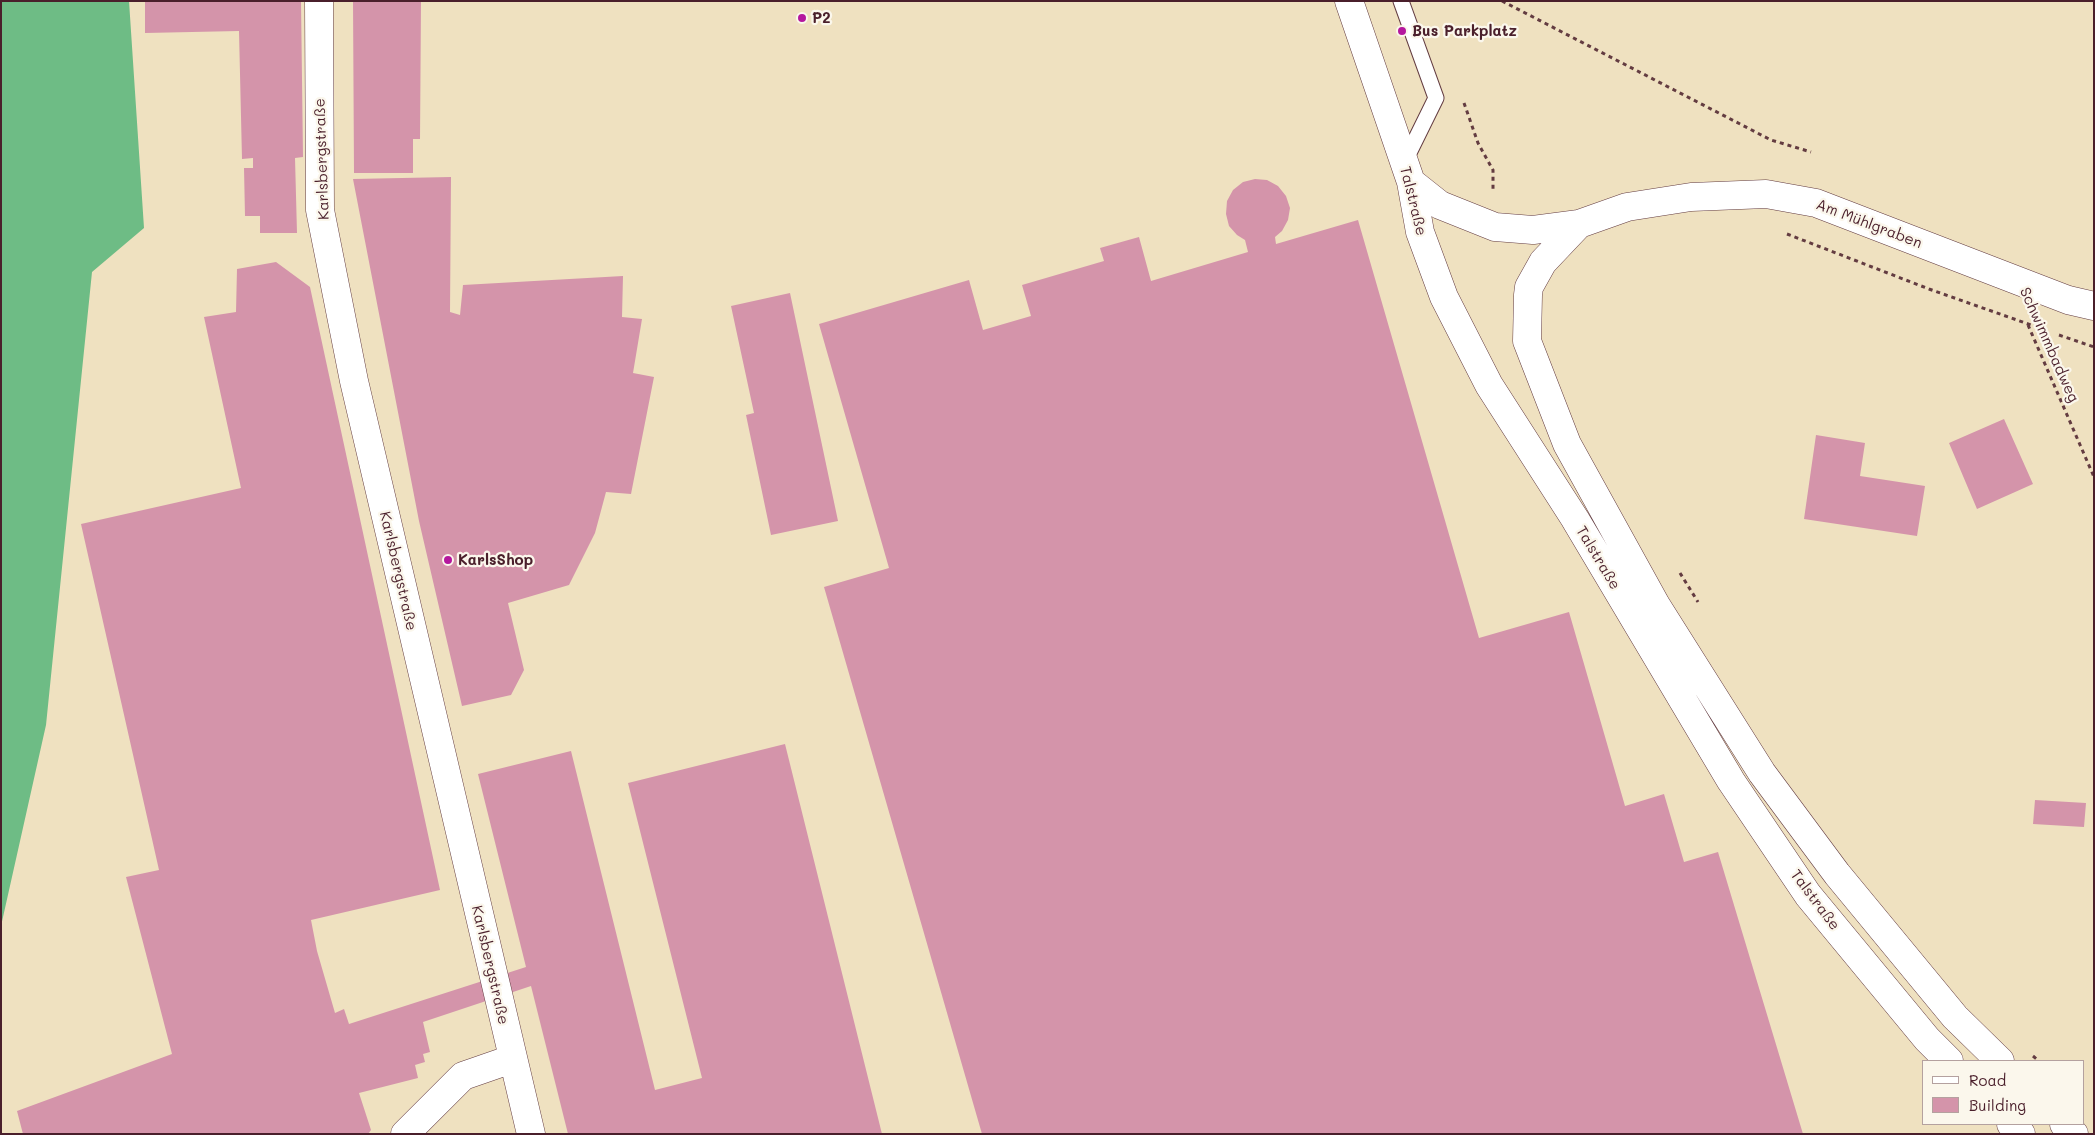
<!DOCTYPE html>
<html>
<head>
<meta charset="utf-8">
<style>
  body { margin:0 }
  #map { position:relative; width:2095px; height:1135px; overflow:hidden; background:#efe1c0; font-family:Mali,sans-serif }
  canvas { display:block }
  .frame { position:absolute; inset:0; border:2px solid #4a1f2b; pointer-events:none }
  .legend { position:absolute; left:1922px; top:1060px; width:162px; height:65px; box-sizing:border-box; background:#fbf7ec; border:1px solid #b4a19f; margin:0; padding:6px 9px; list-style:none; font-size:15px; color:#4a1f2b }
  .legend li { display:flex; align-items:center; gap:10px; height:25px }
  .legend b { width:25px; border:1px solid #b4a19f }
</style>
</head>
<body>
<div id="map">
<canvas width="2095" height="1135"></canvas>
<div class="frame"></div>
<ul class="legend">
<li><b style="height:6px;background:#fff"></b>Road</li>
<li><b style="height:14px;background:#d494aa"></b>Building</li>
</ul>
</div>
<script>
const context = document.querySelector('canvas').getContext('2d');
context.lineJoin = 'round';
function fillPath(path, color) {
  context.fillStyle = color;
  context.fill(path, 'evenodd');
}
function shape(rows) {
  const path = new Path2D();
  for (const r of rows) {
    path.moveTo(r[0], r[1]);
    for (let i = 2; i < r.length; i += 2) path.lineTo(r[i], r[i + 1]);
  }
  return path;
}
function strokePath(path, color, width, dash) {
  context.strokeStyle = color;
  context.lineWidth = width;
  context.lineCap = dash ? 'butt' : 'round';
  context.setLineDash(dash || []);
  context.stroke(path);
}
function drawText(font, color, halo, rows, align = 'center') {
  context.font = font + ' Mali,sans-serif';
  context.lineWidth = 4.5;
  context.setLineDash([]);
  context.textBaseline = 'middle';
  context.strokeStyle = halo;
  context.fillStyle = color;
  for (const [text, x, y, turn = 0] of rows) {
    context.save();
    context.translate(x, y);
    context.rotate((+turn || 0) * Math.PI / 180);
    context.textAlign = isNaN(turn) ? turn : align;
    if (halo) context.strokeText(text, 0, 0);
    context.fillText(text, 0, 0);
    context.restore();
  }
}
fillPath(shape([
  [1,1,129,1,144,228,92,272,46,725,1,926]
]), '#6ebc85');
fillPath(shape([
  [145,1,301,1,303,157,295,158,297,233,260,233,260,216,245,216,244,168,253,168,253,158,242,159,239,31,145,33],
  [353,1,421,1,420,139,413,139,413,173,354,173],
  [451,177,450,312,460,315,463,285,623,276,622,317,642,319,633,373,654,377,631,494,606,492,595,533,569,585,508,603,524,670,511,695,462,706,419,521,353,179],
  [1255,179,1267,180,1278,186,1286,196,1290,208,1288,220,1282,231,1275,237,1276,244,1358,220,1479,638,1569,612,1625,806,1664,794,1684,862,1718,852,1803,1134,982,1134,824,587,889,568,819,324,969,280,983,330,1031,316,1022,285,1104,261,1100,248,1139,237,1151,281,1248,252,1245,240,1237,235,1229,226,1226,214,1227,201,1233,190,1243,182],
  [276,262,310,287,440,890,311,920,317,951,335,1013,344,1009,349,1024,526,967,478,774,571,751,655,1090,702,1078,628,783,785,744,882,1134,568,1134,531,986,423,1022,430,1052,423,1054,425,1062,415,1065,418,1078,359,1093,371,1130,368,1134,23,1134,17,1111,172,1054,126,877,159,870,81,524,241,488,204,317,236,312,237,269],
  [790,293,838,521,771,535,746,415,754,413,731,306],
  [2004,419,2033,484,1977,509,1949,443],
  [1816,435,1865,443,1860,476,1925,486,1917,536,1804,519],
  [2035,800,2086,803,2084,827,2033,824]
]), '#d494aa');
const lane = shape([
  [1401,1,1436,98,1404,163]
]);
const street = shape([
  [319,1,320,210,354,381,531,1134],
  [1349,1,1411,182,1420,232,1444,297,1489,385,1575,519,1731,781,1808,895,1927,1039,1949,1061],
  [1411,182,1440,205,1495,227,1533,230,1579,224,1627,207,1691,197,1766,194,1816,203,2068,300,2094,306],
  [1579,224,1543,262,1529,287,1528,295,1527,341,1567,444,1656,605,1762,773,1837,874,1955,1017,2000,1061],
  [2011,1124,2021,1134],
  [2064,1124,2074,1134],
  [405,1134,463,1076,512,1059]
]);
strokePath(lane, '#633c41', 17);
strokePath(street, '#633c41', 29);
strokePath(shape([
  [1502,1,1771,140,1811,152],
  [1464,103,1478,143,1493,170,1493,190],
  [1787,234,1929,289,2048,331],
  [2028,325,2094,477],
  [2059,335,2094,347],
  [1680,573,1698,602],
  [2033,1056,2039,1061]
]), '#633c41', 3, [4, 4]);
strokePath(lane, '#fff', 15);
strokePath(street, '#fff', 28);
for (const [x, y, r, color] of [
  [802,18,5,"#b5179e"],
  [1402,31,5,"#b5179e"],
  [448,560,5,"#b5179e"]
]) {
  const dot = new Path2D();
  dot.arc(x, y, r, 0, 2 * Math.PI);
  context.fillStyle = color;
  context.fill(dot);
  strokePath(dot, '#fbf7ec', 2);
}
drawText('bold 15px', '#4a1f2b', '#fbf7ec', [
  ["P2",812,18],
  ["Bus Parkplatz",1412,31],
  ["KarlsShop",458,560]
], 'left');
drawText('15px', '#4a1f2b', '#fbf7ec', [
  ["Karlsbergstraße",322,159,-92],
  ["Talstraße",1413,201,76],
  ["Am Mühlgraben",1869,224,21],
  ["Schwimmbadweg",2049,345,66],
  ["Talstraße",1598,558,59],
  ["Karlsbergstraße",398,571,77],
  ["Talstraße",1815,900,53],
  ["Karlsbergstraße",490,965,77]
]);
</script>
</body>
</html>
